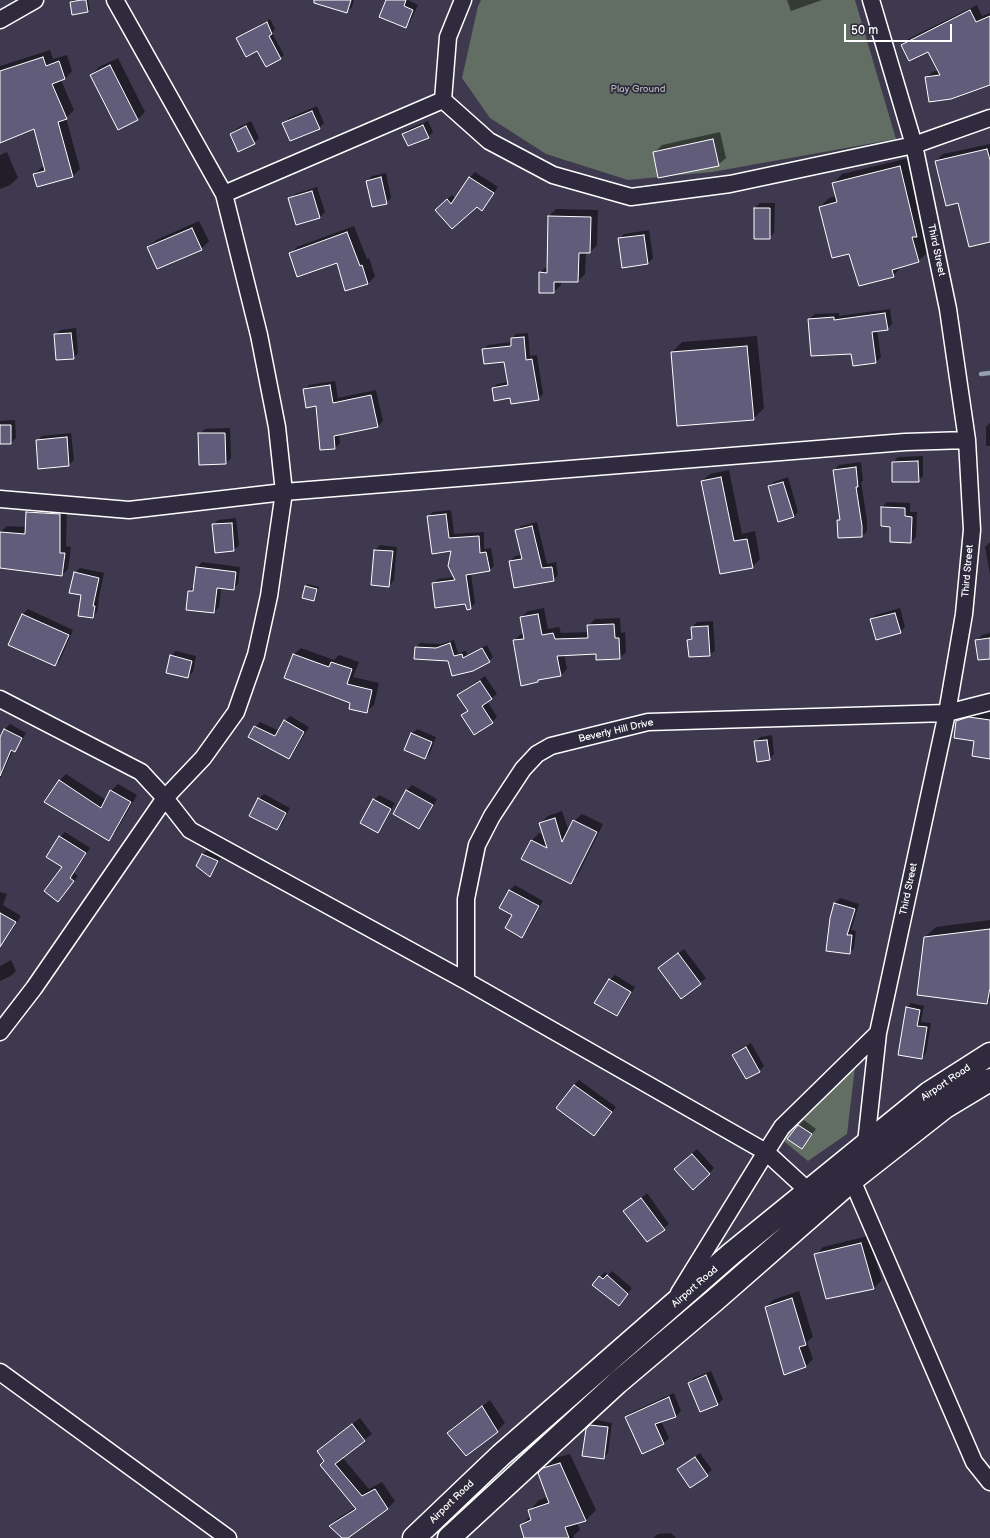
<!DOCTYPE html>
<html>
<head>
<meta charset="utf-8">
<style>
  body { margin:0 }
  #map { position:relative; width:990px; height:1538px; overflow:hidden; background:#3e394f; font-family:"Balsamiq Sans",sans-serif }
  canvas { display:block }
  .scale { position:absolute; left:844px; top:24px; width:108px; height:18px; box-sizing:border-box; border:2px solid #fff; border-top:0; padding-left:5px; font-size:12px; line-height:14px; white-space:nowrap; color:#fff; -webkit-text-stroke:3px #2f2a3d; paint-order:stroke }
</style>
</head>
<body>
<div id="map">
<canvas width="990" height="1538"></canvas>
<div class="scale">50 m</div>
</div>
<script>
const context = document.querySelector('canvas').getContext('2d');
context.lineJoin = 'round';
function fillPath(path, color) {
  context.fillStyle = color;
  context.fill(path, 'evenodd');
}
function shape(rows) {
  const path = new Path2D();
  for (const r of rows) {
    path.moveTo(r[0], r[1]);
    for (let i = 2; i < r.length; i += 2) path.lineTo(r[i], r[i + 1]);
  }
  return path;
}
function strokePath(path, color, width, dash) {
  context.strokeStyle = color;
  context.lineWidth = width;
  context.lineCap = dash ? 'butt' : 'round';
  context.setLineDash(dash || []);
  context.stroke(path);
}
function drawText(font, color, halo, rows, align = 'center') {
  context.font = font + ' "Balsamiq Sans",sans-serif';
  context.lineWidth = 3.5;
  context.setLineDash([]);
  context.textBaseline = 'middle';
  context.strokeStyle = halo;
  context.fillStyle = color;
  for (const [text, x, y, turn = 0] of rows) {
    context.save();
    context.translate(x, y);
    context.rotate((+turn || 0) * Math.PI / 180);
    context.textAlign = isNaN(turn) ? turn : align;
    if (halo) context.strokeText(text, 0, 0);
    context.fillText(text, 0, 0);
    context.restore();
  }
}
fillPath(shape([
  [481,0,855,0,896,139,712,172,628,180,546,154,490,118,462,78,478,6],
  [855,1067,847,1134,808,1161,780,1138,787,1128]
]), '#626e64');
fillPath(shape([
  [73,0,88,0,90,9,88,11,71,2],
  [332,0,354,0,352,7,347,12],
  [387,0,408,0,418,5,410,22,405,27],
  [787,0,822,0,791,11],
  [977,5,982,16,990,13,990,84,926,78,932,72,939,70,929,50,902,45,908,39],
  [270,19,275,29,272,33,284,55,280,58,258,50,238,38,241,35],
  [50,50,53,59,67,55,72,71,65,79,61,80,74,110,66,118,80,169,72,177,34,174,42,167,45,166,35,128,0,136,0,66],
  [118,58,145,112,138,119,91,75,99,67],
  [317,106,324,123,319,128,284,123,289,118],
  [251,121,259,138,254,143,231,134,236,129],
  [428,121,433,132,428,137,403,134,408,129],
  [720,132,726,158,718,165,654,153,662,145],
  [990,144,990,241,958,202,936,161,943,154],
  [7,152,18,178,10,185,0,189,0,155],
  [909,158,926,227,922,231,928,252,918,261,902,266,893,276,850,252,820,207,829,198,836,196,833,184,842,174],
  [475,172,498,187,482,209,477,206,436,210,452,195,456,199,470,177],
  [386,173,391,198,386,203,367,181,372,176],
  [317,187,325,212,320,217,297,223,290,199,295,194],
  [760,203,775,203,774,233,769,238,755,208],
  [556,209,598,210,597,245,590,252,586,252,585,274,578,281,561,281,561,285,554,292,540,273,548,265,549,216],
  [199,221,209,241,201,249,148,247,156,240],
  [354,226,367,259,369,258,375,276,368,284,337,262,290,254,297,247],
  [649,230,653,258,648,263,623,267,619,239,624,234],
  [890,309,892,324,887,329,877,330,881,357,876,362,852,352,809,319,815,314,839,313,839,316],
  [76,328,78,353,73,358,55,335,60,330],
  [528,333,530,356,537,355,543,394,538,399,511,397,493,388,497,384,509,382,505,361,484,350,488,345,512,342,512,338,516,334],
  [757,336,764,408,753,419,672,352,682,342],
  [335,381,338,398,376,390,383,421,378,426,339,434,340,443,335,448,317,405,304,390,309,385],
  [15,420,16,438,11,443,0,443,0,421],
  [990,423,990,446,986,446,986,427],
  [230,428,231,458,226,464,200,434,205,429],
  [71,433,74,460,69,465,39,467,37,441,42,436],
  [923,456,923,476,918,481,893,462,898,457],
  [861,462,863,481,861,482,867,520,867,531,862,536,838,520,841,518,834,470,839,465],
  [729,470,742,534,755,531,760,559,752,567,721,573,702,481,710,474],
  [788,477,798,512,793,517,769,487,774,482],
  [887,502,910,503,910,512,917,512,916,537,911,542,891,541,891,526,882,507],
  [33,506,67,508,66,546,71,547,68,569,62,575,0,567,0,532,7,526,26,527,27,513],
  [451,510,454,534,484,532,484,549,491,548,494,566,489,570,471,574,475,603,470,608,465,603,433,584,438,579,454,577,452,550,428,517,433,512],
  [236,518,239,545,234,550,213,525,218,520],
  [537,522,547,564,556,562,558,575,553,580,510,561,515,556,522,555,516,531,521,526],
  [990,542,990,574,985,547],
  [380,545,397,547,394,580,389,586,375,550],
  [202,562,240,567,238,584,233,589,221,588,219,607,214,612,189,591,194,586,197,567],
  [80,568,104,573,98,601,99,601,97,612,92,617,75,573],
  [308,584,319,587,316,598,313,600,303,597,306,586],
  [544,608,548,629,559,627,561,633,588,632,588,626,595,619,620,618,621,633,625,632,626,652,620,658,597,653,564,654,567,669,561,675,540,678,538,681,514,641,521,634,524,634,521,617,528,611],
  [900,608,905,627,900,632,871,620,876,615],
  [28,609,73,630,60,660,55,665,10,644,23,614],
  [713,621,715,650,710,655,688,640,692,636,692,627,697,622],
  [990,633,990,658,976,641,982,635],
  [454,640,458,653,466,651,467,655,487,645,493,657,489,661,415,658,416,647,420,643,441,644],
  [301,648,334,660,339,655,359,662,353,677,379,683,374,705,366,712,351,702,293,655],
  [176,651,196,656,193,672,188,677,171,656],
  [485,676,497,694,487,701,497,717,492,722,462,715,468,710,459,695,464,690],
  [977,710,990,712,990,758,957,721,965,713],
  [290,716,309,727,294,752,289,757,255,727,260,722,279,731,285,721],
  [10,724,26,733,19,745,14,750,13,750,0,779,0,739,5,729],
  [417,729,436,737,430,753,425,758,412,734],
  [772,735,774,754,769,759,755,742,760,737],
  [66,774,106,800,111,791,118,784,137,795,115,833,108,839,74,820,76,814,59,781],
  [412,785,437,799,424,823,419,828,394,814,407,790],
  [264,794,290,808,282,824,277,829,259,799],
  [379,795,395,803,382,827,377,832,374,800],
  [562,811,569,832,574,821,582,814,603,824,578,875,571,882,532,840,539,833,544,835,540,823,548,816],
  [65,832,90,848,74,873,78,876,63,895,64,867,60,837],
  [208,849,222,856,214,871,210,876,203,854],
  [515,885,543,901,527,931,522,936,513,914,510,890],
  [0,892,7,894,3,905,21,916,10,933,4,939,0,936],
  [840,898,859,904,851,930,856,931,854,948,849,953,831,918,835,903],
  [990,920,990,1000,986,1003,925,937,936,927],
  [684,949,706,978,681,998,659,968],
  [11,960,16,971,11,976,0,981,0,966],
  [615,975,635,987,622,1010,617,1015,610,980],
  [911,1003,924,1006,921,1022,931,1023,926,1053,922,1058,907,1008],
  [751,1043,764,1066,759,1071,746,1078,733,1055,738,1050],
  [579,1080,616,1107,594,1135,574,1085],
  [804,1120,816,1129,802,1147,799,1125],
  [697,1149,714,1168,709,1173,680,1164],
  [647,1193,669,1224,647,1241,625,1211],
  [868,1236,882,1280,874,1288,827,1298,816,1255,823,1247],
  [612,1271,632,1288,619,1305,600,1277,605,1272,608,1275],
  [799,1291,813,1337,807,1342,813,1359,806,1366,785,1374,766,1307,773,1300],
  [711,1371,723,1399,718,1404,700,1410,689,1383,694,1378],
  [674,1393,681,1411,676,1416,661,1421,669,1438,664,1443,626,1417,632,1412],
  [490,1400,505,1423,497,1431,466,1454,448,1433,456,1425],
  [360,1418,372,1434,342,1457,369,1489,382,1482,395,1501,388,1508,347,1538,344,1538,330,1526,337,1519,356,1507,318,1451,325,1444],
  [596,1420,612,1423,608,1453,603,1458,587,1429],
  [700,1453,712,1470,690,1487,678,1469],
  [570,1454,596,1510,586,1520,577,1523,580,1530,573,1536,574,1538,525,1538,521,1525,531,1516,529,1511,539,1500,548,1497,539,1474,555,1458],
  [671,1533,676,1538,653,1538,658,1534]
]), '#0007');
strokePath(shape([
  [981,374,990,373]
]), '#93a0ad', 4.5);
const building = shape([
  [81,0,86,0,88,12,72,15,70,2,81,0],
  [314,0,351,0,347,13,314,3,314,0],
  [386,0,406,0,404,6,413,10,406,28,379,17,386,0],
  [970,10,976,22,990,16,990,85,951,99,929,102,925,77,940,75,928,52,909,61,901,45,970,10],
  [267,22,272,34,269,36,281,59,266,67,257,51,246,57,236,38,267,22],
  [43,57,46,66,59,61,65,79,52,84,67,119,58,122,73,177,37,187,33,174,45,171,34,129,0,143,0,71,43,57],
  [110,65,138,120,118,130,90,75,110,65],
  [312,111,320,129,290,141,282,123,312,111],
  [423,125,429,138,408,146,402,134,423,125],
  [246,126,255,144,238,152,230,134,246,126],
  [713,139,719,166,658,178,653,152,713,139],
  [987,149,990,160,990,242,969,247,958,203,946,206,935,161,987,149],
  [900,166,917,237,912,237,919,262,892,270,894,277,859,286,849,254,832,258,819,207,837,202,832,183,900,166],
  [381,177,387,204,372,207,366,181,381,177],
  [469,177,494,193,482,211,477,207,452,229,435,210,447,199,451,204,469,177],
  [312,191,320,218,296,225,288,198,312,191],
  [754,208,770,208,770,239,754,239,754,208],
  [548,216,591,217,590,253,579,253,578,282,554,282,554,293,539,293,539,272,547,273,548,216],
  [192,228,202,250,157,269,147,247,192,228],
  [347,232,360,266,362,265,368,284,345,291,337,263,297,277,289,253,347,232],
  [644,235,648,264,622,268,618,238,644,235],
  [885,313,888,330,872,332,876,363,853,366,851,354,811,356,808,319,834,317,834,320,885,313],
  [71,333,74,359,56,360,54,334,71,333],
  [524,337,526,360,532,359,539,400,511,404,510,398,494,401,492,388,508,385,504,362,484,364,482,349,511,346,511,338,524,337],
  [747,346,754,420,677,426,671,352,747,346],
  [330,385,333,403,371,395,378,427,334,436,335,449,320,450,316,406,306,408,303,389,330,385],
  [0,425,11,425,11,444,0,444,0,425],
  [198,433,225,433,226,464,199,465,198,433],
  [67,437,69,466,38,469,36,440,67,437],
  [918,461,919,482,892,482,892,462,918,461],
  [856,467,858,487,856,487,862,526,862,537,838,538,837,520,840,520,833,470,856,467],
  [721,477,734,541,747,539,753,568,720,574,701,481,721,477],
  [783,482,794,517,778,522,768,486,783,482],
  [881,507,905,508,905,516,912,517,911,543,890,542,890,527,881,526,881,507],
  [26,512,60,514,60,553,65,553,62,576,0,568,0,532,25,534,26,512],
  [446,514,449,538,479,536,480,553,486,552,490,571,466,575,471,609,467,610,465,604,435,608,432,583,455,580,448,566,451,551,432,554,427,516,446,514],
  [232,523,234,551,215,553,212,524,232,523],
  [532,526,542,568,552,567,554,581,514,588,509,561,522,559,515,530,532,526],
  [374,550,393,551,389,587,371,585,374,550],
  [196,567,236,572,234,590,217,588,214,613,186,610,188,591,193,591,196,567],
  [74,572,99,578,93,606,95,606,93,618,78,616,81,595,69,593,74,572],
  [305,586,317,589,314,601,302,598,305,586],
  [895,613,901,633,876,640,870,619,895,613],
  [22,614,69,635,55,666,8,645,22,614],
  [538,614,542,635,553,633,555,639,588,638,587,625,614,624,615,638,619,638,620,659,596,660,596,654,557,656,561,676,538,680,538,682,521,686,513,640,524,639,520,617,538,614],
  [708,626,710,656,689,657,687,640,692,639,691,627,708,626],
  [990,638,990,659,978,660,975,640,990,638],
  [450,643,454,656,462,654,463,658,482,648,490,662,473,671,452,676,448,661,414,659,415,647,436,648,450,643],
  [293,654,329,667,331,662,352,669,347,684,372,690,367,713,349,709,350,703,284,678,293,654],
  [170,655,192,661,188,678,166,673,170,655],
  [480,681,492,699,482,706,493,723,474,735,461,715,468,711,457,695,480,681],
  [969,717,990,720,990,759,972,756,974,741,954,738,956,721,969,717],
  [284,720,304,732,289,759,248,737,254,726,275,736,284,720],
  [4,729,22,738,15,752,11,750,0,776,0,737,4,729],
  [411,733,432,742,425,759,404,750,411,733],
  [767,740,770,760,757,762,754,741,767,740],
  [59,780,101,808,110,790,131,802,109,841,44,802,59,780],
  [406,790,433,805,419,829,393,814,406,790],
  [258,798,286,813,277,830,249,816,258,798],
  [373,799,391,809,378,833,360,823,373,799],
  [555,818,562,842,573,820,597,832,571,884,521,859,531,840,547,848,539,823,555,818],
  [59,836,86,853,70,878,74,881,58,902,44,891,62,867,46,857,59,836],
  [202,854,218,861,210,877,196,866,202,854],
  [509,890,539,906,522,938,505,928,512,915,499,908,509,890],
  [834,903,855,909,847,935,852,935,850,954,826,951,830,918,834,903],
  [0,913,16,922,0,947,0,913],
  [990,929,990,988,987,1004,917,995,924,937,990,929],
  [678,953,701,984,681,999,658,968,678,953],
  [609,979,631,992,617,1016,594,1003,609,979],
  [906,1007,920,1010,917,1026,927,1027,922,1059,898,1055,906,1007],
  [746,1047,760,1072,746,1079,732,1055,746,1047],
  [574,1085,612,1112,594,1136,556,1108,574,1085],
  [798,1125,812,1134,802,1149,787,1139,798,1125],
  [692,1154,710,1174,693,1190,674,1169,692,1154],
  [641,1198,665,1230,647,1242,623,1211,641,1198],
  [861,1243,874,1289,826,1299,814,1254,861,1243],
  [607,1275,628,1294,619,1306,592,1285,599,1276,603,1279,607,1275],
  [792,1298,806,1345,799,1347,806,1367,784,1375,765,1307,792,1298],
  [706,1375,718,1405,700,1412,688,1383,706,1375],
  [669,1397,676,1417,655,1424,664,1444,642,1454,625,1417,669,1397],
  [482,1406,498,1432,466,1456,447,1433,482,1406],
  [352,1424,365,1441,335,1464,362,1496,375,1489,388,1509,348,1538,342,1538,329,1526,356,1509,320,1465,324,1461,317,1451,352,1424],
  [590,1425,608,1427,604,1459,582,1456,586,1429,590,1425],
  [695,1457,708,1476,690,1488,677,1469,695,1457],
  [560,1463,586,1521,565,1527,569,1538,524,1538,520,1525,531,1520,528,1510,549,1503,538,1473,543,1468,560,1463]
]);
fillPath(building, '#605c7a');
strokePath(building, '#fff', 1);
const street = shape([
  [115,0,224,194,259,335,277,427,284,492,269,596,256,655,236,712,203,758,165,798,190,830,466,981,766,1152,816,1198],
  [0,20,35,0],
  [443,100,489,141,553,175,631,197,730,184,914,145,990,118],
  [224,194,443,100,448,37,463,0],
  [0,499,129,510,284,492,905,442,967,440],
  [0,699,141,772,165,798,34,988,0,1032],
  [466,981,466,899,477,845,492,816,523,769,537,754,551,746,648,722,947,713,990,702],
  [866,1143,878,1033,947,713,964,614,972,530,967,440,948,309,914,145,871,0],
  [852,1180,974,1462,990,1482],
  [679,1293,766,1152,782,1127,878,1033],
  [0,1372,228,1538]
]);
const secondary = shape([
  [414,1538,501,1455,731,1254,929,1093,990,1054],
  [449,1538,617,1383,715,1300,852,1180,945,1107,990,1080]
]);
strokePath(street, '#fff', 19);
strokePath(secondary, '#fff', 25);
strokePath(street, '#2f2a3d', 16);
strokePath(secondary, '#2f2a3d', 22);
drawText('10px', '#b0b6b2', '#2f2a3d', [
  ["Play Ground",638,89]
]);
drawText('10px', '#fff', '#2f2a3d', [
  ["Third Street",936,250,78],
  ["Third Street",968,571,-85],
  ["Beverly Hill Drive",616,731,-13],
  ["Third Street",909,889,-78],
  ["Airport Road",946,1083,-34],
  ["Airport Road",695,1287,-41],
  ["Airport Road",452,1502,-44]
]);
</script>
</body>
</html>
